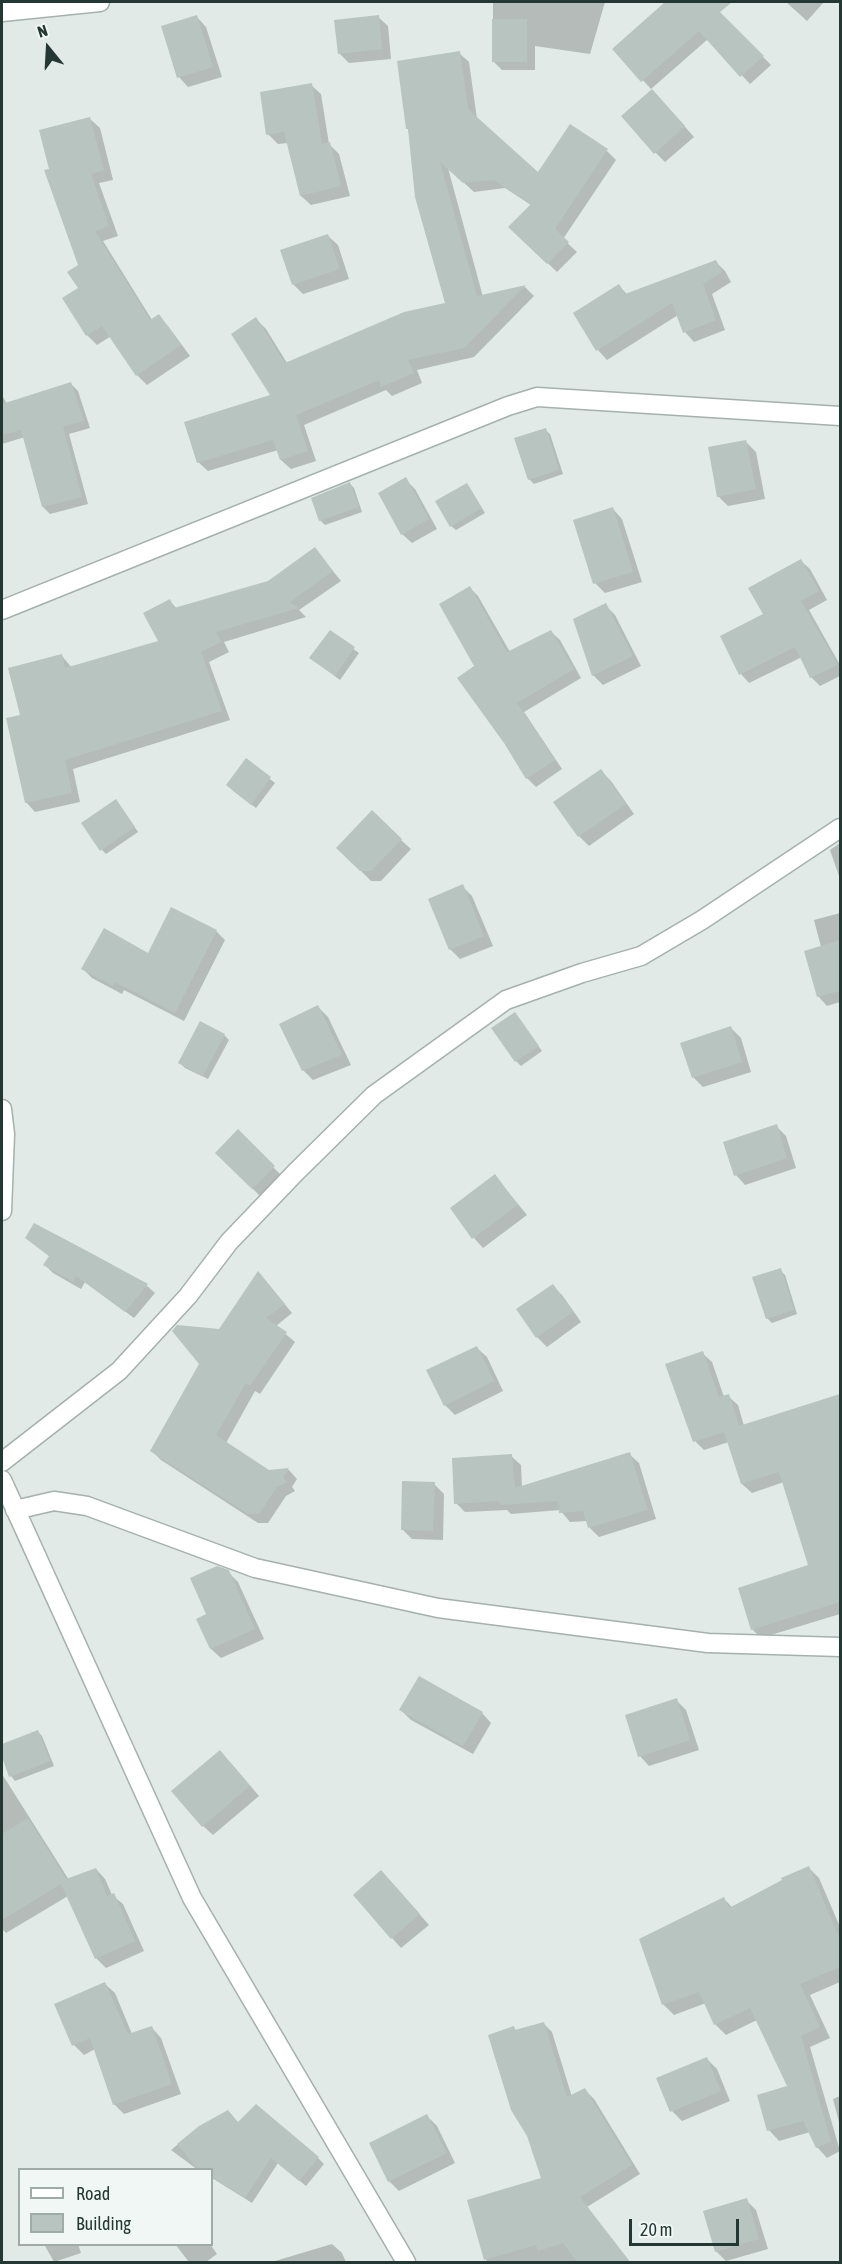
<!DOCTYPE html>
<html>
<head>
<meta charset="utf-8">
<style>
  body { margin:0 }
  #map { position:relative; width:842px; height:2264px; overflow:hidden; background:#e1eae6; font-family:"Asap Condensed",sans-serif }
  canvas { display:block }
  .frame { position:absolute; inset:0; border:3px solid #233833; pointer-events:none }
  .legend { position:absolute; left:18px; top:2168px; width:195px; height:78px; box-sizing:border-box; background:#f1f7f4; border:2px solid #9faba7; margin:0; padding:8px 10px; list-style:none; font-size:18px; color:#233833 }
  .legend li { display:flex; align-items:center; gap:12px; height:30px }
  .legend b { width:30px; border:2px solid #9faba7 }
  .north { position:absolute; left:18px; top:18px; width:60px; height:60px; -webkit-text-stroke:4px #f1f7f4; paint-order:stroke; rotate:342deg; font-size:16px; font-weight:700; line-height:24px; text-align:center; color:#233833 }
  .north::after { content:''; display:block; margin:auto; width:21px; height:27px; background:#233833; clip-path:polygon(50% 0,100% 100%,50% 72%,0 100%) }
  .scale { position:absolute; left:629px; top:2219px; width:110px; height:27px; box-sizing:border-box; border:3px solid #233833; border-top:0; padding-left:8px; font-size:18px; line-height:21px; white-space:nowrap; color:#233833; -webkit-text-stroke:4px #f1f7f4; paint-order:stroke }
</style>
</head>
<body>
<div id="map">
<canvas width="842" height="2264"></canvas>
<div class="frame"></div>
<ul class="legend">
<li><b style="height:8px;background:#fff"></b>Road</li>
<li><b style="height:16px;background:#b7c4bf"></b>Building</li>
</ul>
<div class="north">N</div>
<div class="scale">20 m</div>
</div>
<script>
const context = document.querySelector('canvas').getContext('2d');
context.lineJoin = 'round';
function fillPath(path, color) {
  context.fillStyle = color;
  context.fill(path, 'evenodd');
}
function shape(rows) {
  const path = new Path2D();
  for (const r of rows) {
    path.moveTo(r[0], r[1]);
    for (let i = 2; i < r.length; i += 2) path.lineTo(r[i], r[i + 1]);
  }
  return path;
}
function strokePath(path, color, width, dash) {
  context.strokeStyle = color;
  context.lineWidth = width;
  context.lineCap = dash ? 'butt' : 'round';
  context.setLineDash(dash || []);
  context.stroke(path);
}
fillPath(shape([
  [493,2,605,2,590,54,535,46,535,70,502,70,493,61],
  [668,2,708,2,771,65,750,84,708,39,651,89,614,49],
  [786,2,824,2,807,21],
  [197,17,206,27,222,77,188,87,179,77],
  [378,17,388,26,391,59,349,63,339,53],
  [459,53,469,62,477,119,538,174,607,151,616,160,563,239,577,252,557,272,510,227,531,205,505,188,474,192,448,168,483,297,525,287,534,296,474,357,417,370,422,383,392,396,386,390,304,425,316,461,291,469,281,460,278,450,208,471,198,462,272,396,256,319,266,329,287,363,447,304,408,129],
  [311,85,321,94,329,144,339,154,350,196,311,205,301,196,288,143,278,144,268,134],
  [662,101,694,137,665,162,655,152],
  [90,119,100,128,113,180,99,183,118,236,103,241,152,320,158,316,168,326,190,356,147,385,137,375,111,336,97,345,87,335,80,289,80,266,51,170],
  [328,236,338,245,349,279,303,294,293,284],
  [715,261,725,271,731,282,712,294,725,330,694,342,685,332,678,315,607,360,598,350,619,286,628,295],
  [71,384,78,391,90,428,69,434,88,504,50,514,43,507,25,437,2,444,2,395,7,404],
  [545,430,550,434,563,474,534,484,529,479],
  [746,442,756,452,765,499,728,506,718,496],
  [405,479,415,489,437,529,412,543,402,534],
  [350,484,354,488,362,512,325,525,320,520],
  [467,484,485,513,456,530,451,526],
  [613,509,622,519,642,582,605,593,595,583],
  [315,549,341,581,299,610,306,617,224,642,229,652,209,662,230,720,73,769,80,802,35,812,26,802,21,716,62,656,72,668,160,642,170,601,177,609,269,582],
  [801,561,810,569,827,600,809,610,840,665,840,676,820,686,811,677,802,657,749,683,741,674,722,637,765,615],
  [470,588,478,596,510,652,551,632,560,640,581,678,524,712,562,769,536,787,527,778,505,742,476,666],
  [605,605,615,615,641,666,603,685,593,675],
  [330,632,359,653,340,680,316,662],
  [246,760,275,783,256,808,232,790],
  [601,771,611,781,634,814,589,846,579,836],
  [120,806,138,832,106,854,102,850],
  [401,840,411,849,381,881,371,881,338,848],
  [840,843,840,879,830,850],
  [462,886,472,896,493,946,460,959,450,949],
  [840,913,840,1002,827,1006,818,996,821,947,814,920],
  [216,931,225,940,184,1021,124,990,122,994,92,978,83,969,149,955],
  [318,1007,328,1017,351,1065,313,1080,303,1070],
  [515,1013,542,1051,521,1066,516,1061],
  [731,1028,741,1038,751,1072,703,1087,693,1077],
  [224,1035,229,1040,208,1079,185,1068,180,1063],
  [776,1126,786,1136,796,1168,745,1185,736,1175],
  [238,1132,283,1177,262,1198,217,1153],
  [495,1176,527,1215,483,1248,474,1238],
  [35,1225,147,1286,155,1293,134,1318,85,1282,81,1289,53,1273,45,1265,50,1257,27,1237],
  [780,1270,785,1275,797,1314,772,1323,767,1318],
  [259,1273,292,1313,276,1326,295,1342,260,1394,255,1391,226,1443,269,1471,289,1470,297,1479,292,1487,295,1491,286,1496,268,1523,258,1523,161,1460,152,1451,219,1331],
  [552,1286,562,1295,581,1322,547,1347,537,1337],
  [477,1348,487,1357,503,1391,455,1415,445,1405],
  [702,1353,712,1362,724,1397,728,1396,738,1405,744,1426,840,1396,840,1614,761,1638,752,1629,810,1566,784,1482,752,1493,742,1484,729,1442,704,1450,695,1441],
  [629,1454,639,1463,656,1519,599,1537,590,1528,587,1521,570,1522,560,1510,511,1514,507,1510,465,1512,456,1503,511,1456,521,1465,522,1488],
  [434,1484,444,1494,443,1540,412,1539,402,1529],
  [228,1572,238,1582,264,1639,221,1658,211,1649,198,1619,208,1615],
  [676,1700,686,1710,699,1750,649,1766,640,1756],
  [401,1710,482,1713,491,1723,473,1754,411,1720],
  [38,1732,42,1736,54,1766,15,1781,11,1776,2,1752,2,1746],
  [230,1762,259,1796,213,1835,203,1826],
  [2,1774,69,1880,96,1869,105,1879,112,1895,123,1904,144,1951,106,1968,96,1958,68,1896,6,1933,2,1929],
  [809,1868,819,1878,840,1927,840,1982,810,1995,830,2038,810,2047,840,2151,827,2158,817,2147,810,2132,779,2141,769,2130,789,2087,757,2020,726,2035,715,2024,706,2003,674,2015,663,2004,724,1899,733,1908],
  [391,1882,429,1925,401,1948,392,1938],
  [105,1984,115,1993,132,2034,152,2028,161,2038,181,2094,124,2114,114,2104,95,2049,84,2055,74,2045],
  [543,2023,552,2032,572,2097,585,2090,594,2099,640,2174,587,2207,630,2262,487,2262,468,2201,542,2179,514,2028,517,2031],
  [707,2059,717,2069,730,2101,682,2121,672,2111],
  [840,2096,840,2126,833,2099],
  [427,2116,437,2126,455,2163,399,2191,389,2181],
  [238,2123,318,2158,324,2164,306,2186,278,2163,252,2203,212,2178,212,2170,198,2170,171,2150,199,2127],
  [746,2200,756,2210,768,2249,726,2261,716,2251],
  [44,2244,78,2244,81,2253,54,2262],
  [175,2244,210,2244,217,2254,206,2262,189,2262],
  [332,2244,342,2253,346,2262,275,2261]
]), '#0003');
fillPath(shape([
  [665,2,732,2,720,12,764,56,740,77,699,31,641,82,612,49],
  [197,15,213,67,177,78,161,26],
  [379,15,382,49,338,54,334,20],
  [492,19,527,19,527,62,492,62],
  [460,51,468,109,538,172,570,124,608,149,555,229,569,242,547,264,508,227,531,204,494,180,463,183,440,162,477,296,526,285,464,348,408,360,414,373,381,387,379,380,296,415,308,451,280,460,273,440,197,463,184,422,270,395,231,334,256,317,285,363,404,312,445,303,415,197,408,129,406,129,397,61],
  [312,83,322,144,330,142,341,186,300,196,284,132,266,135,260,92],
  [652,89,685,126,654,154,621,116],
  [90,117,104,170,91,174,109,226,95,231,150,320,159,314,181,345,136,376,102,326,86,336,62,298,78,288,67,272,78,265,44,170,49,169,39,130],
  [328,234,340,269,292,285,280,250],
  [716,260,722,272,703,284,716,320,683,333,672,303,596,351,573,313,619,284,625,294],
  [71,382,84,421,63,427,82,497,42,507,21,430,2,435,2,404],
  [546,428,559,470,528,480,514,438],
  [746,440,756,489,717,497,708,447],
  [406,477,429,519,401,535,378,493],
  [350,482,359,507,319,521,311,498],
  [467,483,482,508,450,527,435,501],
  [613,507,633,572,593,584,573,520],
  [315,547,333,571,290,602,299,608,216,632,221,642,201,652,222,711,65,760,72,793,25,803,6,718,20,715,8,668,62,654,65,668,158,641,143,613,170,599,174,608,268,581],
  [801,559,819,591,801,601,838,665,810,678,795,647,739,675,720,636,763,614,748,588],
  [470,586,507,652,551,630,574,669,517,703,555,760,526,779,504,743,457,678,474,666,439,604],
  [606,603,633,656,592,676,573,619],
  [330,630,355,647,335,676,309,658],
  [246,758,271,777,251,805,226,785],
  [601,769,626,804,578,837,553,802],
  [116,799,135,827,100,851,81,823],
  [372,810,402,839,371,871,360,871,336,848],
  [463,884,484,936,449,950,428,899],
  [171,907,217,930,175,1013,115,982,113,986,81,969,104,928,148,953],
  [840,940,840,991,817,997,804,951],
  [318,1005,342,1055,302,1071,279,1024],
  [515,1012,539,1046,515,1062,491,1028],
  [200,1021,225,1034,203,1076,178,1063],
  [731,1026,742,1062,692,1078,680,1043],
  [777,1124,787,1158,734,1176,723,1142],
  [238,1129,275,1166,252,1189,215,1153],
  [495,1174,518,1205,472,1239,450,1208],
  [34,1223,89,1252,148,1284,125,1312,76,1276,73,1282,43,1265,49,1256,25,1238],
  [781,1268,794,1310,766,1319,752,1277],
  [258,1271,285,1304,266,1318,287,1332,250,1386,246,1383,216,1435,269,1470,289,1468,283,1478,288,1482,277,1487,259,1514,248,1514,150,1451,199,1364,172,1331,177,1325,219,1329],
  [553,1284,573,1312,536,1338,516,1309],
  [477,1346,494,1381,444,1406,426,1370],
  [703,1351,719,1397,729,1394,739,1426,840,1394,840,1602,751,1630,738,1588,808,1565,779,1472,741,1484,724,1432,693,1442,665,1364],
  [630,1452,648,1510,588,1528,583,1511,559,1513,558,1501,500,1505,499,1501,454,1504,452,1458,512,1454,515,1488],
  [402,1481,435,1482,433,1531,401,1530],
  [217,1566,229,1570,255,1629,210,1649,196,1619,206,1614,190,1578],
  [419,1676,483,1712,463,1746,399,1710],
  [677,1698,690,1740,638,1757,625,1715],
  [38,1730,50,1761,9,1777,2,1757,2,1744],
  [220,1750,250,1786,202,1827,171,1791],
  [28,1818,66,1879,96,1868,107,1896,114,1893,135,1941,95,1959,61,1884,2,1920,2,1834],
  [809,1866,840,1939,840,1967,800,1984,820,2027,801,2036,831,2142,816,2148,803,2121,767,2131,757,2095,787,2086,750,2008,714,2025,699,1992,662,2005,639,1939,724,1897,729,1908,782,1880,781,1878],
  [381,1870,420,1914,391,1939,353,1895],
  [105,1982,128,2034,152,2026,172,2084,113,2105,90,2038,72,2046,54,2004],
  [544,2022,567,2097,585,2088,632,2165,580,2197,630,2262,577,2262,563,2243,538,2251,536,2245,484,2260,467,2200,541,2178,527,2136,511,2110,488,2035,514,2026,515,2030],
  [707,2057,721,2091,670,2112,656,2078],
  [256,2104,319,2157,299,2181,271,2158,245,2198,212,2177,212,2169,200,2169,196,2167,177,2144,199,2126,228,2110,238,2122],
  [427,2114,447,2153,388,2182,369,2143],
  [747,2198,759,2239,715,2252,703,2211]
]), '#b7c4bf');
const street = shape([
  [2,12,100,2],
  [2,610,508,406,537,397,840,416],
  [2,1109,5,1134,2,1211],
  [2,1462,119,1371,188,1296,229,1242,295,1173,374,1095,506,1000,582,973,641,956,702,920,840,828],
  [2,1480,192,1898,406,2262],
  [15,1510,54,1501,87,1506,255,1568,438,1608,708,1643,840,1647]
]);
strokePath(street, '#a4b1ad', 21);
strokePath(street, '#fff', 18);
</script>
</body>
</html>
